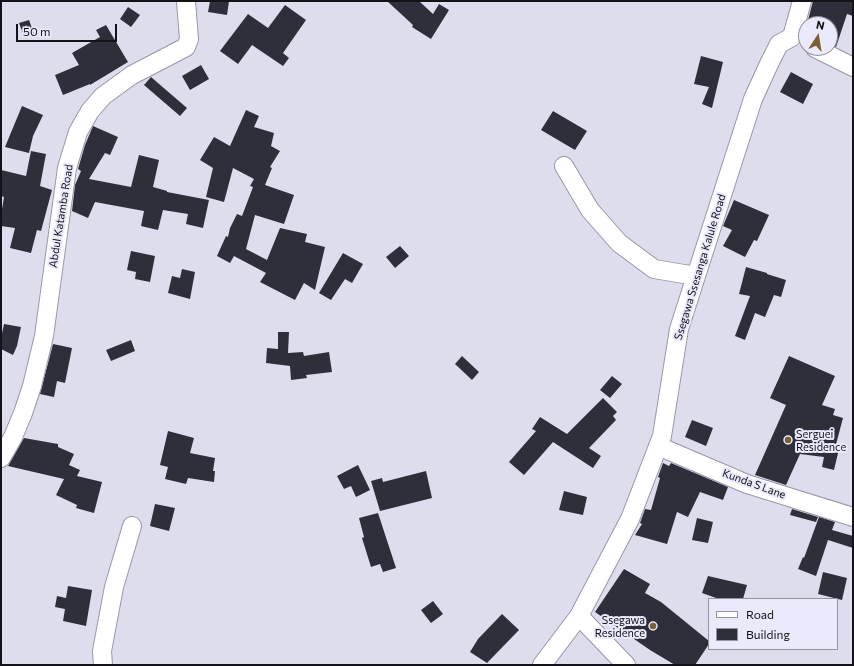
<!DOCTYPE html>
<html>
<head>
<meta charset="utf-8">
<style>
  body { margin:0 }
  #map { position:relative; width:854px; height:666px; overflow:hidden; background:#dde; font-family:Commissioner,sans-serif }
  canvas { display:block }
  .frame { position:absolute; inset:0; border:2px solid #121218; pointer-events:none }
  .legend { position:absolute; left:708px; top:598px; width:130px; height:52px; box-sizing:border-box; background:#eaeafc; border:1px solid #9494a1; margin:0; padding:5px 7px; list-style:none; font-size:12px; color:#121218 }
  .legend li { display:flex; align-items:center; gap:8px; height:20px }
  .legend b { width:20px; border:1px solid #9494a1 }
  .north { position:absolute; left:798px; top:16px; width:40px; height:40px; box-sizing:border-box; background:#eaeafc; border:1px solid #9494a1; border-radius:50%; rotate:12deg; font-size:11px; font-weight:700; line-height:16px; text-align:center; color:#121218 }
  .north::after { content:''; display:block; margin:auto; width:14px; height:18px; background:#7c5e32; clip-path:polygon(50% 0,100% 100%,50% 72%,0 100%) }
  .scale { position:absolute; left:16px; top:24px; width:101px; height:18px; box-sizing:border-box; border:2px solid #121218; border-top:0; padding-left:5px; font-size:12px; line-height:14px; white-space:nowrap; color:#121218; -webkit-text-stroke:3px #eaeafc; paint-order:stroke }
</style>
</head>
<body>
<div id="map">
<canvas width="854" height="666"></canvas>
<div class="frame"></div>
<ul class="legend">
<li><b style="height:5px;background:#fff"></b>Road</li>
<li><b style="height:11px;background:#2f2f3c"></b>Building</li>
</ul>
<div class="north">N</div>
<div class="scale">50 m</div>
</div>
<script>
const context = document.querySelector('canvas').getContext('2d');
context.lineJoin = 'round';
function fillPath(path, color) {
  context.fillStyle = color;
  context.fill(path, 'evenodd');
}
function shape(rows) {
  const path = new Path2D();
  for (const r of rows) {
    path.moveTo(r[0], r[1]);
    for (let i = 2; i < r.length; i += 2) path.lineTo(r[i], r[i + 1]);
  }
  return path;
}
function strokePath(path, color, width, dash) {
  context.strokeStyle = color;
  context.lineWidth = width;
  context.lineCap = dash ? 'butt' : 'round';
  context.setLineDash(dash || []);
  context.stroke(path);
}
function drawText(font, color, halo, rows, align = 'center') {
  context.font = font + ' Commissioner,sans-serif';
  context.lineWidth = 4;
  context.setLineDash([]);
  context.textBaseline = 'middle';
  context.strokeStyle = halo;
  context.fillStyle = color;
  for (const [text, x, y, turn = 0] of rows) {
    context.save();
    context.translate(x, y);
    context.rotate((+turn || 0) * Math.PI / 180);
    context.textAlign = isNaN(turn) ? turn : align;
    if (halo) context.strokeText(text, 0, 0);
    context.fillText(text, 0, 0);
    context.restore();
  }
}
fillPath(shape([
  [210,1,229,1,227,15,208,12],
  [387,1,419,1,433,14,439,4,449,10,431,39,412,27,413,25],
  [813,1,853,1,853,16,847,14,836,47,830,44,830,24,807,24],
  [285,5,306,20,283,53,289,58,283,66,252,45,238,64,220,51,248,14,268,28],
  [128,7,140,15,131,27,120,19],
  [29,20,34,34,24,36,19,23],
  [106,25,128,62,90,85,90,84,63,95,55,75,79,65,72,53,100,37,96,30],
  [701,56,723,62,712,108,702,104,709,87,694,84],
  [201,65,209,79,190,90,182,76],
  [791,72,813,84,803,104,780,92],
  [151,77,187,108,180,116,144,85],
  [22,106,43,115,33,136,29,153,5,147],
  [246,110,259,116,254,127,274,133,271,146,280,151,270,167,272,168,265,185,294,195,284,224,255,215,246,249,267,260,280,228,307,234,305,242,325,247,315,290,304,283,295,300,260,282,266,273,234,256,230,263,217,256,226,236,228,237,230,228,237,214,242,216,253,187,250,186,254,179,233,168,224,202,206,197,213,168,200,160,214,137,230,146],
  [553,111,587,131,575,150,541,130],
  [93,126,118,137,110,155,105,153,89,179,131,187,139,155,159,160,153,187,167,191,167,192,209,200,203,228,186,224,188,214,163,210,158,230,141,226,144,211,95,202,88,218,72,211,75,185,81,171,78,169,85,145],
  [31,151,46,154,40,186,52,190,41,231,37,230,31,253,10,248,15,228,1,226,1,215,4,197,1,196,1,170,26,176],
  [734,200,769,215,757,241,754,240,745,257,723,246,732,230,723,226],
  [400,246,409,256,395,268,386,257],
  [131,251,155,256,150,282,135,279,136,272,127,270],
  [343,253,363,264,352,283,345,279,331,300,319,293],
  [746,267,767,273,767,274,786,280,781,297,774,295,765,317,755,313,745,340,735,336,750,296,739,294],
  [182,269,195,272,190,299,168,293,172,276,180,278],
  [4,324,21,327,17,346,13,355,1,349,1,338],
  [278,332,289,332,288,353,303,352,304,356,329,352,332,372,306,375,307,378,291,380,290,366,266,363,267,348,278,349],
  [131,340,135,351,111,361,106,350],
  [53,344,72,348,65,383,57,381,54,397,40,394],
  [462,356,479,372,472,380,455,364],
  [789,356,835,376,822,405,835,409,833,415,843,418,835,448,839,449,834,470,822,467,824,457,800,454,786,485,755,475,786,405,770,398],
  [612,376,622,384,610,398,600,390],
  [603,398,617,412,613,416,616,420,589,448,601,456,593,468,553,442,524,475,509,462,536,431,532,429,540,417,567,434],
  [692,420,713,428,706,446,685,437],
  [168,431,194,438,190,453,215,458,213,471,215,471,214,482,188,478,186,484,165,479,168,467,160,465],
  [24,438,58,444,58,447,74,454,69,465,80,470,77,476,102,482,94,513,76,508,77,505,56,495,64,479,8,466],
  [663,463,669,466,671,463,728,487,723,500,700,492,688,517,677,512,667,544,635,535,642,524,640,523,645,509,651,510,660,478,658,477],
  [358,465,370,490,356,497,351,486,344,489,337,476],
  [426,471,432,498,380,511,371,481,382,478,383,482],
  [564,491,587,497,583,515,559,510],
  [155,504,175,508,169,531,150,526],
  [792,509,818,517,816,522,790,515],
  [378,513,396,568,383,572,380,564,371,567,362,538,364,537,359,518],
  [819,517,835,522,832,530,853,536,853,548,828,540,816,576,798,569,803,557,804,558],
  [697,518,713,522,708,543,692,540],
  [624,569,650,584,645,593,661,602,709,641,709,644,695,665,675,665,650,650,595,612],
  [823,572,847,578,842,600,818,594],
  [708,576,747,585,743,599,719,599,702,593],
  [68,586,92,590,86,626,63,621,65,609,55,607,57,596,66,598],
  [433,601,443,614,431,623,421,610],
  [502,614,519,630,487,663,470,652,478,639]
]), '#2f2f3c');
const minor = shape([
  [815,48,853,67],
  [564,166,590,210,619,243,654,269,696,276],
  [658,446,747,484,853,517],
  [1,458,13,437,23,413,32,386,44,336,67,168,78,132,90,111,103,96,132,75,186,47,189,39,186,1],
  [579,616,626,665],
  [103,665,102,651,114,587,132,526],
  [542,665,579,616,630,519,662,436,679,329,753,99,769,64,779,44,792,37,802,1]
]);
strokePath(minor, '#9797a7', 20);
strokePath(minor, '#fff', 18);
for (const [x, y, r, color] of [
  [788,440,4,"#7c5e32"],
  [653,626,4,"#7c5e32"]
]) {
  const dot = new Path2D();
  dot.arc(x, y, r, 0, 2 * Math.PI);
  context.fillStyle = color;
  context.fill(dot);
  strokePath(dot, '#eaeafc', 1.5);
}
drawText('11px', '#121218', '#eaeafc', [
  ["Abdul Katamba Road",61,216,-81],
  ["Ssegawa Ssesanga Kalule Road",700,267,-73],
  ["Kunda S Lane",754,484,20]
]);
drawText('11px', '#121218', '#eaeafc', [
  ["Serguei",796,434],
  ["Residence",796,447],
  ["Ssegawa",645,620,"right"],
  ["Residence",645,633,"right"]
], 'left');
</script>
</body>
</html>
